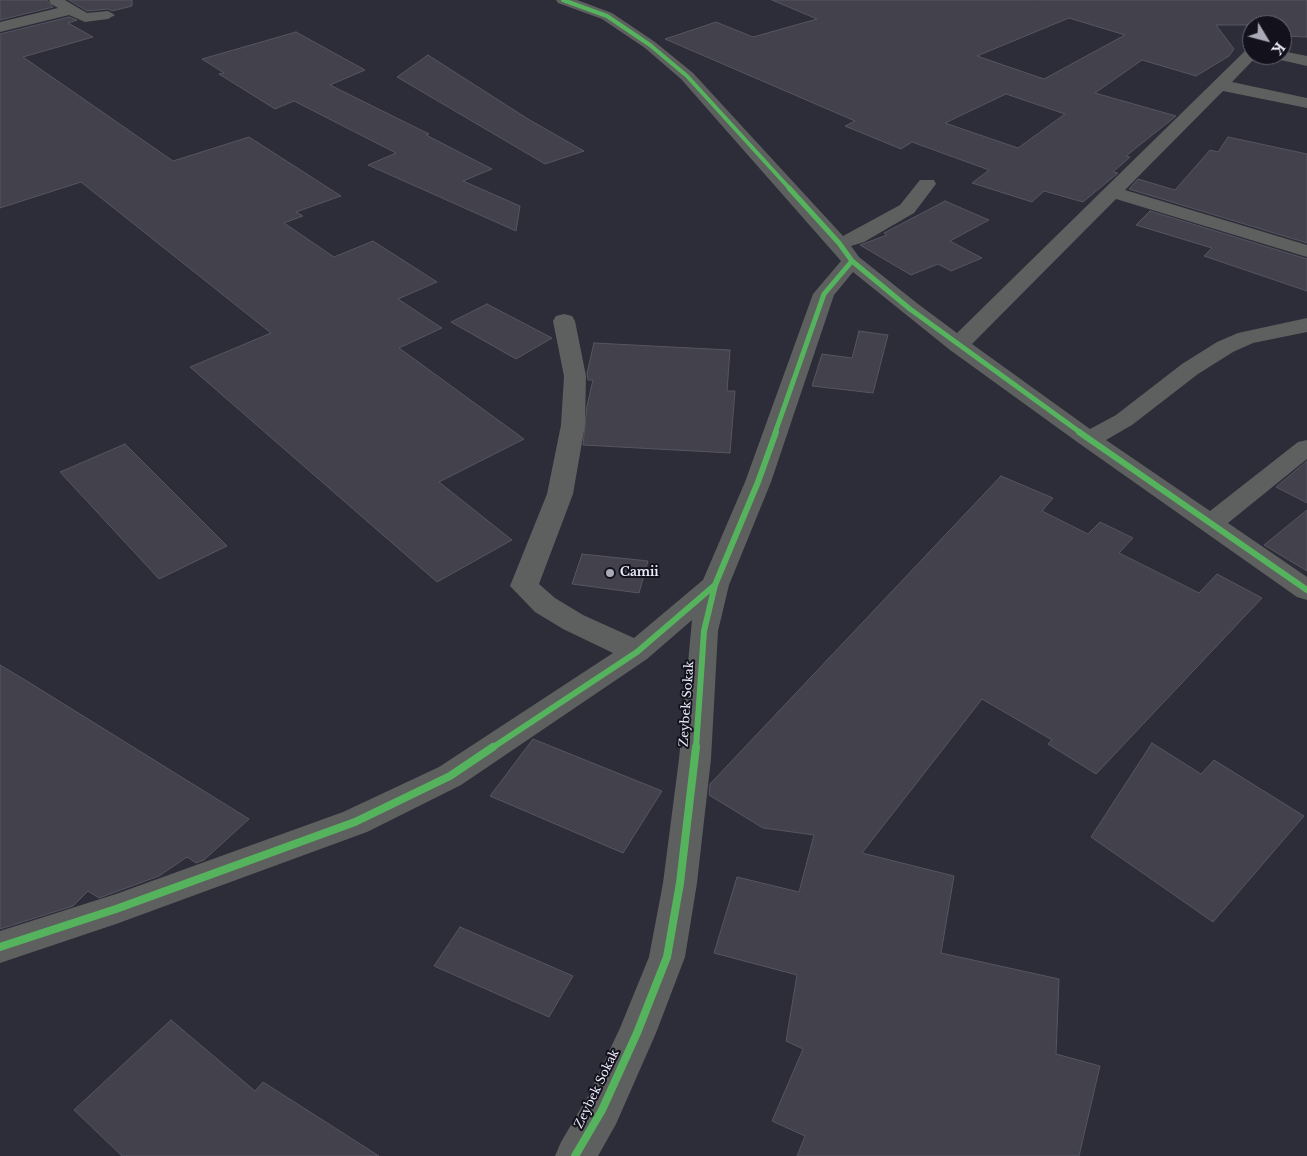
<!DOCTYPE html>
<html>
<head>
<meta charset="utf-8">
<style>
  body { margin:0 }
  #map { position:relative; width:1307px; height:1156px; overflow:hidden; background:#2d2c39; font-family:"Libre Baskerville",serif }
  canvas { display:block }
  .north { position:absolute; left:1242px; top:15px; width:50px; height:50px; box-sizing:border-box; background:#12111c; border:1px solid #696975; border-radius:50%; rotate:127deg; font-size:14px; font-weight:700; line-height:20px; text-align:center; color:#ececfb }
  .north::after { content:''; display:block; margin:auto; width:18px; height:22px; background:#a9a9b7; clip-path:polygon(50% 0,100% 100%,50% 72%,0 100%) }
</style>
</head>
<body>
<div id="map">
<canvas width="1307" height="1156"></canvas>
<div class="north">K</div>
</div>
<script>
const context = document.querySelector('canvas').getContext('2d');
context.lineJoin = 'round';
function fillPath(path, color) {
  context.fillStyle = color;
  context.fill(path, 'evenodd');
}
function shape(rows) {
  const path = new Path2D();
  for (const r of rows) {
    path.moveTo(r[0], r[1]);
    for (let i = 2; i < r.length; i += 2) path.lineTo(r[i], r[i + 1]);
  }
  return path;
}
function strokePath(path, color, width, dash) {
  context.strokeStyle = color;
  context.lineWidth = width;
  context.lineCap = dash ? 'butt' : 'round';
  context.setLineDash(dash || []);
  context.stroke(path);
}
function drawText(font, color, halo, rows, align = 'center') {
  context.font = font + ' "Libre Baskerville",serif';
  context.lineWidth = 4;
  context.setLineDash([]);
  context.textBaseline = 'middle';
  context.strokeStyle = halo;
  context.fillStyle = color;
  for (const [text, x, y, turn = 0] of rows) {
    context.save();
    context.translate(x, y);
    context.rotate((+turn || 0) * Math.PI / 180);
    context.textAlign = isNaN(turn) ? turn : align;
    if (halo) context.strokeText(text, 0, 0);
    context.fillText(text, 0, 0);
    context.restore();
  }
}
const building = shape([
  [0,0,47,0,53,7,0,20,0,0],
  [69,0,132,0,132,6,112,11,108,9,87,11,69,0],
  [772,0,1307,0,1307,37,1282,36,1282,25,1216,25,1234,49,1229,56,1196,76,1142,60,1095,93,1176,116,1126,156,1130,157,1113,172,1118,173,1083,202,1044,191,1032,202,972,183,989,170,912,142,901,149,845,126,855,121,665,39,716,22,753,37,817,19,772,0],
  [1069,18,1125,35,1044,79,977,56,1069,18],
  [1006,94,1065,114,1018,148,945,123,1006,94],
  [69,17,77,20,68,23,93,37,23,57,173,161,249,137,341,196,296,212,303,216,284,223,334,257,373,241,437,282,398,299,442,328,399,348,524,439,439,482,512,540,437,582,190,367,271,333,81,182,0,208,0,34,69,17],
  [296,32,365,70,330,85,429,134,426,135,492,169,463,181,520,206,516,231,368,165,396,153,294,101,275,109,219,74,224,73,202,59,296,32],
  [428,55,528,119,584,151,545,164,397,77,428,55],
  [1228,137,1307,154,1307,243,1129,189,1138,179,1175,190,1210,150,1218,152,1228,137],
  [945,201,989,220,950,241,982,258,951,271,938,264,911,275,860,245,887,235,884,233,945,201],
  [1150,211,1307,259,1307,291,1204,256,1212,248,1136,225,1150,211],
  [487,304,552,338,516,359,451,322,487,304],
  [859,331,888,335,873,393,812,386,822,354,852,358,859,331],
  [594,343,730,350,727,391,735,391,730,453,583,445,587,406,593,380,588,380,587,373,594,343],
  [125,444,227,546,159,579,60,472,125,444],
  [1307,461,1307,503,1276,487,1307,461],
  [1001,476,1053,498,1042,511,1088,534,1100,522,1133,538,1119,553,1199,593,1217,574,1262,598,1096,774,1048,744,1052,740,982,699,862,853,954,876,941,953,1059,979,1056,1054,1100,1066,1079,1156,797,1156,805,1136,772,1121,803,1049,786,1041,797,975,714,953,737,877,799,892,814,835,763,828,709,795,710,784,1001,476],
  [1307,510,1307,571,1264,545,1307,510],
  [582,554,648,561,639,593,572,584,582,554],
  [0,665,30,683,249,819,204,860,196,863,187,857,159,876,99,898,88,891,73,906,0,929,0,665],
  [533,739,662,791,623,853,490,796,533,739],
  [1152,743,1201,774,1214,760,1304,816,1213,922,1091,837,1152,743],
  [460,927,573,976,549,1017,434,966,460,927],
  [171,1020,255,1091,263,1082,379,1156,122,1156,74,1110,171,1020]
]);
fillPath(building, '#42414c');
strokePath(building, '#565560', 1);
fillPath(shape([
  [49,0,65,0,87,13,108,11,115,15,108,19,85,22,69,15,0,32,0,22,58,8,51,4,49,0],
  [556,0,577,0,612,13,655,42,693,73,843,236,900,205,920,180,934,180,936,184,914,213,864,242,851,246,859,257,918,304,957,333,1246,50,1252,48,1252,55,1258,55,1232,82,1307,98,1307,108,1223,91,1125,190,1307,245,1307,257,1116,199,972,344,1090,429,1116,415,1182,364,1217,342,1238,333,1307,318,1307,332,1253,343,1233,352,1198,374,1132,425,1106,440,1210,511,1298,442,1307,440,1307,459,1228,523,1307,577,1307,600,1297,597,1080,444,950,350,853,272,834,295,771,482,729,585,718,631,711,759,697,883,685,957,656,1033,616,1124,598,1156,555,1156,561,1142,588,1096,620,1028,649,957,663,883,679,759,692,620,647,659,461,785,367,832,116,924,0,963,0,931,116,894,343,812,439,767,613,653,563,629,535,612,510,586,547,494,561,425,564,376,553,321,556,316,564,314,572,316,575,321,586,376,585,425,573,494,539,584,555,598,583,615,634,638,703,580,745,482,813,294,841,261,681,79,645,48,602,19,558,3,556,0],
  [1282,51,1307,56,1307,66,1272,58,1270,55,1282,55,1282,51]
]), '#5d605e');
strokePath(shape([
  [563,0,607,16,650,45,687,76,790,189]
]), '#56b35d', 4);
strokePath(shape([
  [789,188,839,243,852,261,910,309,1081,433],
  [775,433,824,294,852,261]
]), '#56b35d', 5);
strokePath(shape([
  [1079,432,1307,590],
  [492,748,637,652,715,585],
  [696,748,704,631,715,585,758,482,776,432]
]), '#56b35d', 6);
strokePath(shape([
  [0,947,116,909,355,822,450,776,493,747],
  [575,1156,602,1110,637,1033,667,957,680,883,696,747]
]), '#56b35d', 8);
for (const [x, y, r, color] of [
  [610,573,5,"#a9a9b7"]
]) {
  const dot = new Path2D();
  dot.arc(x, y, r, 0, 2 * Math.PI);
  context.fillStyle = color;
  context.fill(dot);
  strokePath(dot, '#12111c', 2);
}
drawText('bold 12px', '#ececfb', '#12111c', [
  ["Camii",620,573]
], 'left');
drawText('12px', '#ececfb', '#12111c', [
  ["Zeybek Sokak",687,704,-86],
  ["Zeybek Sokak",597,1089,-64]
]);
</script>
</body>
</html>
